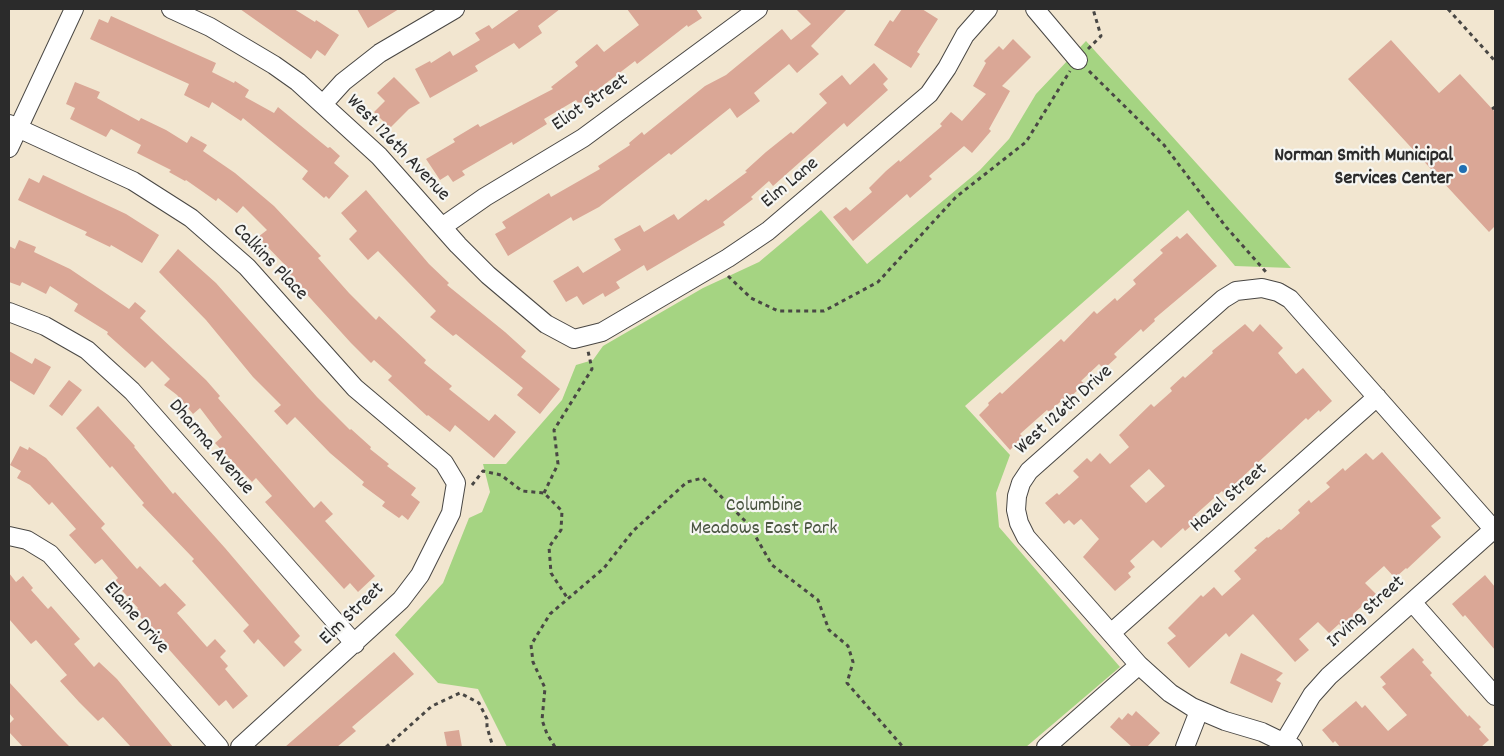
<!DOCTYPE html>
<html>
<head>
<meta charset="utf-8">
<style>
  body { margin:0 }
  #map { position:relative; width:1504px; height:756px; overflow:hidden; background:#f2e6d0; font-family:Dekko,sans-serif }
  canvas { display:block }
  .frame { position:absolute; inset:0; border:10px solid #2b2b2b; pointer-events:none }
</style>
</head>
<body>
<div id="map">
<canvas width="1504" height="756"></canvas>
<div class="frame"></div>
</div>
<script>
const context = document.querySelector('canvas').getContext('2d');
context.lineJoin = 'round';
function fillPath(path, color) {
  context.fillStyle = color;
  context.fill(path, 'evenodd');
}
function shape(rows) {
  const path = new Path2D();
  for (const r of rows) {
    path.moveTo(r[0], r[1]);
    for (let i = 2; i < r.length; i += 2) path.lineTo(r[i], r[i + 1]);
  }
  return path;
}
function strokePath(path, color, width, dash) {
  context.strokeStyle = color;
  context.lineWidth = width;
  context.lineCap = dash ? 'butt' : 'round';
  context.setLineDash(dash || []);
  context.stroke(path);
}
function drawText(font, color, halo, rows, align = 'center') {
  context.font = font + ' Dekko,sans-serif';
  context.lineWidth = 4.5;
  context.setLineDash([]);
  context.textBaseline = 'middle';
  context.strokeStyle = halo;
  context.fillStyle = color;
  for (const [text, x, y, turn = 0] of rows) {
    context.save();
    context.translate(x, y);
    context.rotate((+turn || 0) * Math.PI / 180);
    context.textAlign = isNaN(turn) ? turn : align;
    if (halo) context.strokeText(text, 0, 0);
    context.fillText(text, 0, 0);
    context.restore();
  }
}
fillPath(shape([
  [1086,41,1291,268,1235,266,1188,210,965,406,1010,455,996,493,999,527,1120,667,1026,747,507,747,478,689,438,683,395,635,443,583,469,518,482,512,490,492,483,464,506,464,562,400,576,365,593,360,603,346,703,288,759,262,821,210,867,264,980,170,1009,139,1036,94]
]), '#a5d482');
fillPath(shape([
  [240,9,294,9,315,22,316,20,339,35,325,56,317,50,311,59],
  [357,9,399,9,368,28],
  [520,9,560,9,538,26,542,33,519,49,514,43,475,66,478,71,430,98,415,69,430,61,431,63,450,51,453,56,480,40,475,33,489,25,492,29],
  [627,9,696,9,702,18,688,27,687,25,637,64,635,61,579,104,576,100,544,119,547,124,513,145,512,142,462,171,465,175,453,182,448,175,440,180,426,159,455,142,453,139,478,124,480,127,553,89,551,87,578,66,575,62,597,44,604,52,639,25],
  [796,9,847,9,811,46,819,54,797,73,789,64,754,93,760,101,737,118,730,108,671,155,669,153,599,207,573,221,571,217,508,256,495,234,506,228,502,222,549,193,551,197,600,169,598,166,630,145,629,143,642,132,644,135,705,86,726,75,782,29,791,40,811,24],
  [902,9,922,9,938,19,917,52,920,54,911,68,874,45,890,20,893,22],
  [111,16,216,63,212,72,234,83,235,81,249,90,245,97,274,113,278,107,328,148,330,147,340,156,334,163,349,176,329,199,326,196,324,198,302,179,308,171,243,118,241,121,212,102,209,108,184,95,189,84,90,39,99,19,108,23],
  [1013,39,1031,57,1002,86,1010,91,989,129,991,131,972,153,964,146,929,176,932,179,910,198,907,194,853,241,833,217,846,207,850,211,872,192,869,188,886,171,899,160,900,162,942,126,940,124,951,112,962,121,986,94,973,86,986,63,984,61,999,46,1003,50],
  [1391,40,1439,93,1460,74,1495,112,1495,226,1489,232,1348,79],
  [874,63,888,79,883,84,888,90,847,127,844,123,773,186,769,181,751,197,753,199,723,222,725,225,647,271,644,265,616,282,620,288,605,297,603,293,583,305,577,296,566,302,553,281,578,266,583,273,621,250,614,239,640,225,644,232,674,214,678,220,706,199,708,201,747,172,745,171,766,152,791,132,793,134,827,103,819,94,842,75,850,85],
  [394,77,420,103,409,109,390,128,374,112,385,101,377,93],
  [75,82,100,92,97,98,139,121,141,118,166,130,187,143,191,136,207,145,203,151,235,173,274,206,321,256,318,258,349,293,376,320,379,316,426,360,424,363,452,386,449,389,489,421,495,414,516,432,494,458,455,425,450,432,428,415,427,416,388,380,392,376,374,360,371,363,351,343,283,268,286,266,258,237,267,230,243,206,237,213,218,198,216,201,186,180,185,181,169,172,171,170,137,153,141,145,111,129,106,137,70,119,75,108,66,104],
  [43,175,126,214,159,235,142,263,111,245,110,247,85,235,87,232,18,200,29,178,39,183],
  [366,190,429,264,449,283,447,285,505,332,526,351,521,357,560,389,540,414,517,395,523,388,456,334,453,336,430,317,436,311,378,251,368,260,349,239,357,231,341,213],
  [1187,233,1217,266,1154,319,1155,321,1143,332,1141,329,1114,354,1117,357,1104,369,1099,364,1081,381,1085,384,1071,396,1069,394,1049,412,1047,410,1020,434,1023,437,1010,450,979,415,989,405,988,403,1000,392,1002,394,1061,339,1064,342,1094,311,1097,314,1115,298,1117,301,1136,284,1133,280,1163,253,1160,250,1177,236,1180,239],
  [19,240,36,247,34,252,70,269,129,309,135,302,146,311,140,318,206,380,220,396,218,398,314,508,321,501,333,514,325,521,375,576,358,592,350,583,344,589,265,502,272,496,256,478,252,482,215,443,222,437,200,408,193,414,177,395,164,385,170,379,152,361,145,368,107,334,108,332,74,311,78,304,50,286,46,294,22,282,20,286,9,282,9,246,15,249],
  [178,249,216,283,317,397,350,430,351,429,371,447,370,449,389,464,387,466,416,488,411,495,420,502,408,520,402,515,399,518,382,506,385,502,362,485,364,482,330,453,295,417,287,425,274,411,281,405,253,377,206,320,159,272],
  [1245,324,1253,332,1260,324,1283,348,1278,353,1296,374,1303,368,1332,401,1320,412,1319,410,1308,420,1306,418,1224,494,1222,491,1195,515,1199,519,1185,531,1183,528,1161,548,1153,540,1130,561,1135,567,1128,573,1131,577,1115,591,1083,557,1099,539,1081,519,1074,525,1069,520,1064,524,1045,503,1057,493,1059,495,1079,477,1073,471,1087,458,1091,462,1100,453,1110,464,1129,447,1119,435,1151,404,1154,407,1172,391,1170,388,1183,376,1185,378,1213,353,1212,351],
  [1149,469,1165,486,1146,503,1130,486],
  [9,351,32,364,35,358,51,367,34,395,9,380],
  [69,380,82,390,62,416,49,406],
  [98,406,135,446,134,447,173,494,175,492,225,548,300,636,294,642,302,650,284,667,258,639,254,644,243,631,249,625,192,561,194,559,142,505,144,503,112,466,110,468,76,428],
  [20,446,28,450,29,447,46,458,105,524,101,528,137,569,140,566,160,587,165,583,186,605,177,613,207,647,215,639,226,651,220,657,228,666,225,669,248,696,233,709,226,700,219,706,135,611,138,608,114,582,118,578,102,559,95,564,69,535,76,529,52,502,49,505,30,485,17,478,21,471,10,465],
  [1382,452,1441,518,1431,526,1441,537,1407,569,1406,568,1395,578,1384,566,1365,583,1376,594,1353,614,1355,616,1342,628,1339,624,1329,633,1318,622,1299,639,1309,650,1295,662,1253,614,1229,637,1226,633,1189,668,1167,643,1176,636,1168,628,1201,595,1203,597,1214,587,1222,596,1241,579,1234,571,1257,550,1254,548,1267,537,1268,538,1279,529,1281,530,1300,513,1298,510,1309,500,1311,503,1330,487,1326,483,1343,468,1345,471,1366,453,1373,460],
  [9,573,16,582,23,576,33,588,31,590,48,609,51,606,80,639,74,644,94,667,99,662,117,679,173,747,131,747,103,717,98,721,79,702,60,681,67,675,36,640,31,644,9,619],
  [1485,575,1495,587,1495,650,1465,615,1463,617,1452,604],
  [1413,648,1424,660,1422,662,1432,673,1430,675,1468,717,1469,715,1481,727,1479,729,1489,740,1481,747,1340,747,1335,741,1333,743,1322,730,1356,701,1362,708,1365,705,1388,731,1407,715,1382,687,1386,684,1380,677],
  [394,652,414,674,352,727,356,731,337,747,285,747],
  [1241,653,1283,673,1276,680,1281,683,1272,703,1230,683],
  [9,682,58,735,70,747,23,747,9,732,9,724,14,719,9,713],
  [1136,711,1160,733,1147,747,1132,747,1110,727,1119,717,1122,720,1128,713,1132,716],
  [459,730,462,747,447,747,444,732]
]), '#daa796');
const minor = shape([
  [171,9,210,27,274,65,298,82,379,156,458,245,488,275,546,324,574,339,602,332,728,258,768,231,929,94,947,68,965,35,988,9],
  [1035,9,1078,60],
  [324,103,343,82,380,53,455,9],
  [9,124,133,181,191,218,247,267,355,388,444,463,456,483,451,513,420,575,401,600,240,747],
  [9,148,74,9],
  [442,227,485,197,583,138,758,9],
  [9,312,45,326,87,350,132,391,355,644],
  [9,536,27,540,50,554,219,747],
  [1412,602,1495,696],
  [1111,633,1377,397],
  [1284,742,1312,695,1329,676,1494,529],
  [1046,747,1139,665],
  [1185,747,1199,711],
  [1293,747,1262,732,1225,721,1192,707,1170,693,1139,665,1026,537,1019,523,1016,510,1017,496,1021,483,1029,471,1223,299,1236,291,1262,288,1278,292,1290,299,1495,531]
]);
strokePath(minor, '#494744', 20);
strokePath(shape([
  [1448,9,1495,61],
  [1088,49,1101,36,1093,9],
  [1089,71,1164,145,1226,227,1266,272],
  [1492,109,1495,107],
  [728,276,751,298,778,311,824,311,878,282,956,197,1026,142,1070,71],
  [472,485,483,471,501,475,522,491,544,493,562,511,561,530,549,547,551,573,568,599],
  [544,493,558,464,554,430,592,369,588,351],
  [386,747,432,706,460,693,479,703,487,719,487,727,493,747],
  [555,747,547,734,542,720,545,688,533,662,531,645,550,614,604,568,633,531,687,482,703,478,749,525,772,565,818,600,829,630,848,646,853,662,847,683,903,747]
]), '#494744', 3, [4, 4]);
strokePath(minor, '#fff', 18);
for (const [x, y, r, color] of [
  [1463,169,5,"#1f6fb2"]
]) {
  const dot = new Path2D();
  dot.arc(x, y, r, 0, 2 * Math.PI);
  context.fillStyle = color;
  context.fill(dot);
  strokePath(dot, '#f6f6f2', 2);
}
drawText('20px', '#2b2b2b', '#f6f6f2', [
  ["Eliot Street",591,104,-34],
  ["West 126th Avenue",397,149,46],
  ["Elm Lane",791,184,-40],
  ["Calkins Place",269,263,46],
  ["West 126th Drive",1065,411,-42],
  ["Dharma Avenue",210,448,49],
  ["Hazel Street",1230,499,-41],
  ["Irving Street",1367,613,-42],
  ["Elm Street",353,615,-44],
  ["Elaine Drive",135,619,49]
]);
drawText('bold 20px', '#2b2b2b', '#f6f6f2', [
  ["Norman Smith Municipal",1453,157],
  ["Services Center",1453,180]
], 'right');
drawText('20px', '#4a5541', '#f6f6f2', [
  ["Columbine",764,507],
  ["Meadows East Park",764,530]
]);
</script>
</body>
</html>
